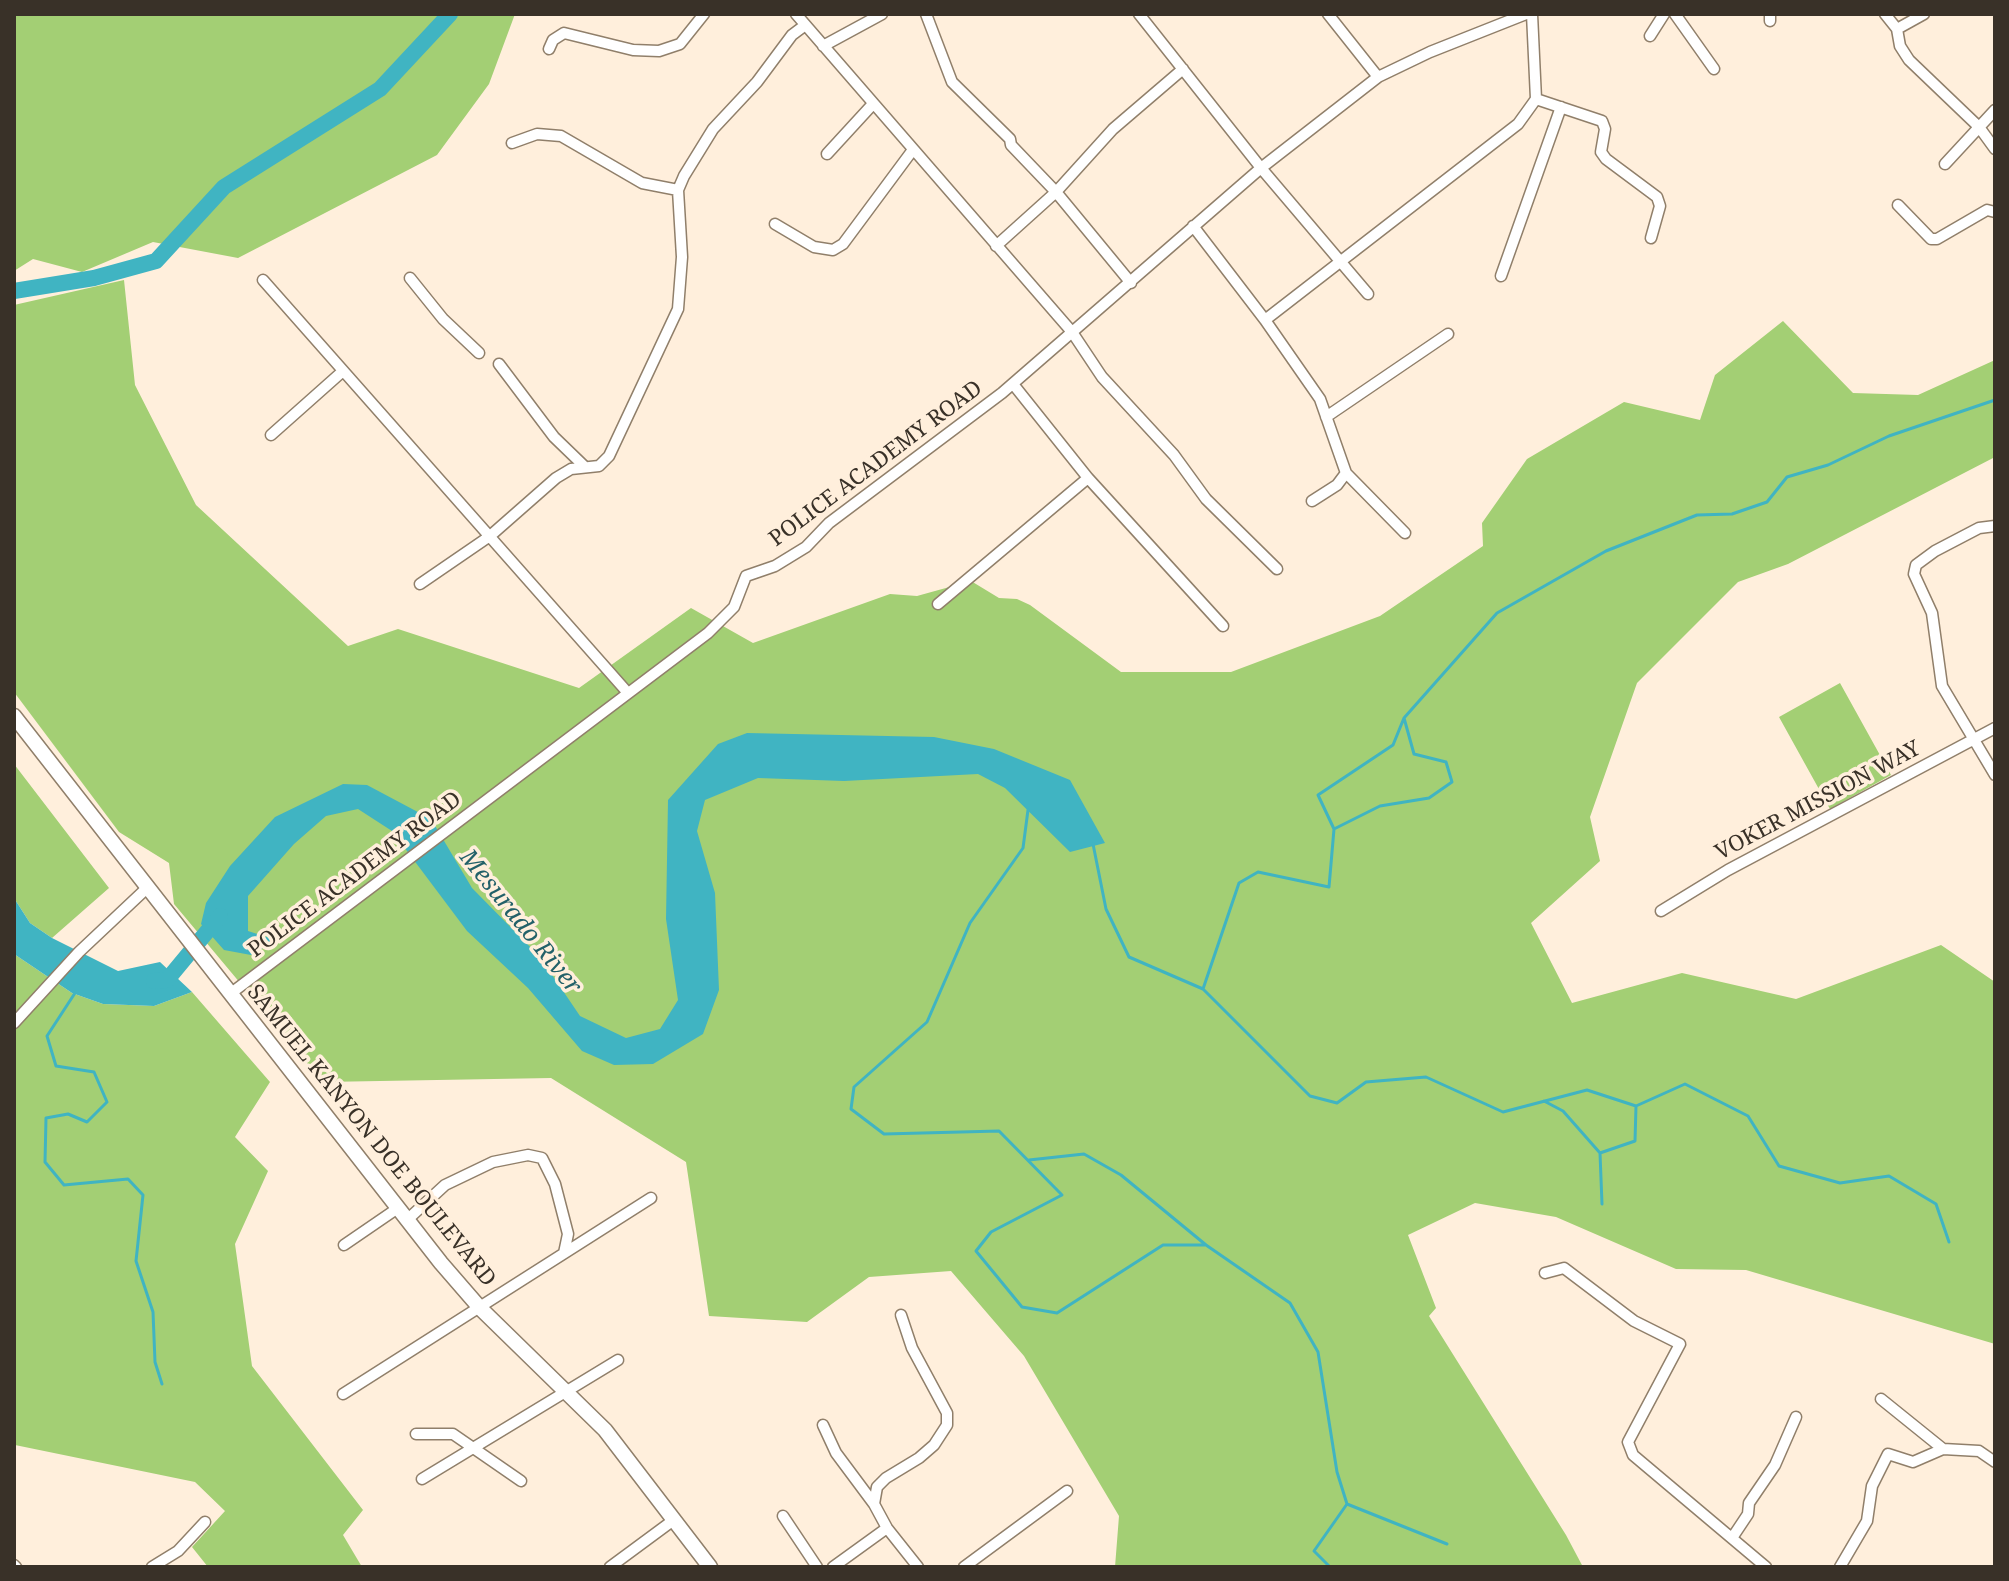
<!DOCTYPE html>
<html>
<head>
<meta charset="utf-8">
<style>
  body { margin:0 }
  #map { position:relative; width:2009px; height:1581px; overflow:hidden; background:#ffefdc; font-family:"Noto Serif",serif }
  canvas { display:block }
  .frame { position:absolute; inset:0; border:16px solid #393128; pointer-events:none }
</style>
</head>
<body>
<div id="map">
<canvas width="2009" height="1581"></canvas>
<div class="frame"></div>
</div>
<script>
const context = document.querySelector('canvas').getContext('2d');
context.lineJoin = 'round';
function fillPath(path, color) {
  context.fillStyle = color;
  context.fill(path, 'evenodd');
}
function shape(rows) {
  const path = new Path2D();
  for (const r of rows) {
    path.moveTo(r[0], r[1]);
    for (let i = 2; i < r.length; i += 2) path.lineTo(r[i], r[i + 1]);
  }
  return path;
}
function strokePath(path, color, width, dash) {
  context.strokeStyle = color;
  context.lineWidth = width;
  context.lineCap = dash ? 'butt' : 'round';
  context.setLineDash(dash || []);
  context.stroke(path);
}
function drawText(font, color, halo, rows, align = 'center') {
  context.font = font + ' "Noto Serif",serif';
  context.lineWidth = 7;
  context.setLineDash([]);
  context.textBaseline = 'middle';
  context.strokeStyle = halo;
  context.fillStyle = color;
  for (const [text, x, y, turn = 0] of rows) {
    context.save();
    context.translate(x, y);
    context.rotate((+turn || 0) * Math.PI / 180);
    context.textAlign = isNaN(turn) ? turn : align;
    if (halo) context.strokeText(text, 0, 0);
    context.fillText(text, 0, 0);
    context.restore();
  }
}
fillPath(shape([
  [14,14,515,14,489,84,437,155,238,258,153,242,82,272,33,259,14,271],
  [124,280,135,385,196,505,348,646,398,629,579,688,691,608,753,643,890,594,917,596,971,581,999,598,1017,599,1030,605,1121,672,1231,672,1380,616,1483,546,1482,523,1527,459,1624,402,1700,420,1715,375,1783,321,1853,393,1918,395,1995,360,1995,457,1788,564,1738,582,1637,683,1590,817,1600,861,1531,923,1572,1003,1682,973,1796,999,1941,945,1995,982,1995,1344,1746,1270,1676,1269,1556,1217,1475,1203,1408,1235,1436,1308,1429,1316,1566,1535,1583,1567,1115,1567,1119,1516,1024,1356,951,1271,869,1277,807,1322,709,1316,686,1162,551,1078,323,1082,174,904,169,863,119,832,14,692,14,305],
  [1840,683,1891,775,1830,809,1779,717],
  [14,764,109,888,52,938,30,923,14,898],
  [14,954,72,993,103,1004,154,1006,192,992,270,1082,235,1137,268,1171,235,1244,252,1366,363,1510,343,1535,362,1567,208,1567,192,1547,225,1511,195,1482,15,1445]
]), '#a3cf74');
fillPath(shape([
  [747,733,934,737,994,749,1070,780,1105,843,1070,852,1005,788,978,774,844,781,758,778,705,800,697,831,715,893,719,990,703,1034,653,1064,614,1065,582,1051,528,988,467,931,392,831,358,809,326,816,294,844,248,896,248,931,276,940,251,955,224,950,201,924,206,903,230,866,275,817,343,784,367,785,431,819,472,888,540,957,580,1016,626,1038,660,1029,678,1000,666,919,668,800,718,744],
  [14,898,30,923,52,938,118,971,160,962,192,992,154,1006,103,1004,72,993,14,954]
]), '#40b4c2');
strokePath(shape([
  [1028,810,1023,848,970,923,927,1022,854,1087,851,1109,884,1134,999,1131,1062,1195,991,1232,976,1251,1022,1307,1057,1313,1163,1245,1206,1245,1290,1303,1318,1352,1337,1472,1347,1504,1447,1544],
  [1334,829,1380,806,1429,798,1452,782,1446,762,1414,754,1404,718],
  [1093,844,1106,909,1129,957,1203,989,1310,1096,1337,1103,1366,1082,1426,1077,1503,1112,1587,1090,1636,1106,1685,1084,1748,1116,1779,1166,1840,1183,1889,1176,1936,1204,1949,1242],
  [1203,989,1239,883,1258,872,1329,887,1334,829,1318,795,1393,745,1404,718,1497,613,1606,551,1697,515,1732,514,1767,502,1787,477,1828,465,1889,436,1995,400],
  [75,993,47,1036,56,1066,94,1072,107,1102,87,1122,68,1114,46,1118,45,1162,64,1185,128,1179,143,1195,136,1261,153,1312,155,1362,162,1384],
  [1544,1101,1563,1111,1600,1153,1602,1204],
  [1600,1153,1635,1141,1636,1106],
  [1029,1160,1084,1154,1121,1175,1206,1245],
  [1330,1567,1314,1551,1347,1504]
]), '#40b4c2', 3);
strokePath(shape([
  [14,291,94,278,156,261,224,187,380,89,450,14],
  [154,981,167,980,220,916]
]), '#40b4c2', 16);
const street = shape([
  [796,14,1072,332,1102,377,1174,455,1206,499,1277,569],
  [926,14,952,82,1010,139,1011,145,1056,192,1131,283],
  [1139,14,1261,168,1368,294],
  [1328,14,1378,77],
  [1675,14,1714,69],
  [1885,14,1897,29,1900,46,1909,60,1979,127,1995,149],
  [1770,21,1770,14],
  [1897,29,1924,14],
  [1650,36,1664,14],
  [823,46,882,14],
  [549,49,553,40,564,33,633,50,659,51,680,44,704,14],
  [1536,99,1602,121,1605,129,1601,152,1606,159,1657,197,1660,206,1651,238],
  [512,143,537,134,561,136,642,183,678,190],
  [827,154,872,105],
  [1945,164,1995,110],
  [1898,205,1931,239,1937,239,1987,210,1995,212],
  [775,224,814,247,833,250,843,244,912,151],
  [1193,226,1265,320,1320,399,1346,473,1337,485,1312,501],
  [996,246,1056,192,1113,129,1183,69],
  [1501,276,1561,107],
  [410,278,443,319,479,353],
  [263,280,628,693],
  [1265,320,1518,124,1536,99,1532,14],
  [499,364,554,437,584,466],
  [1013,384,1088,478,1223,626],
  [1326,417,1448,334],
  [271,435,343,371],
  [1346,473,1405,533],
  [1995,526,1979,528,1935,551,1916,565,1914,574,1932,613,1942,686,1995,775],
  [420,584,490,536,556,478,571,469,599,466,609,456,678,309,682,257,678,190,684,176,713,129,757,82,792,35,804,26],
  [938,604,1088,478],
  [1661,911,1728,870,1995,728],
  [230,994,708,633,734,607,746,576,775,566,806,547,829,523,1002,393,1261,168,1378,77,1430,52,1526,14],
  [14,1023,79,952,148,887],
  [407,1220,445,1185,493,1162,528,1155,542,1158,555,1184,568,1234,564,1253],
  [344,1245,398,1208],
  [1545,1273,1564,1268,1634,1321,1680,1344,1628,1442,1633,1455,1766,1567],
  [901,1315,912,1348,947,1413,947,1425,934,1445,919,1458,886,1478,877,1487,874,1504,887,1528,918,1567],
  [343,1394,651,1198],
  [1881,1399,1943,1449],
  [823,1425,836,1453,874,1504],
  [416,1434,453,1434,521,1481],
  [422,1479,618,1360],
  [783,1516,817,1567],
  [1732,1538,1748,1514,1749,1503,1775,1465,1796,1417],
  [14,1565,16,1567],
  [152,1567,178,1551,205,1522],
  [610,1567,675,1519],
  [833,1567,887,1528],
  [964,1567,1067,1491],
  [1840,1567,1867,1521,1872,1486,1888,1454,1913,1462,1943,1449,1979,1451,1995,1462]
]);
const secondary = shape([
  [14,716,441,1263,480,1308,605,1430,710,1567]
]);
strokePath(street, '#907f6a', 13);
strokePath(secondary, '#907f6a', 17);
strokePath(street, '#fff', 10);
strokePath(secondary, '#fff', 14);
drawText('22px', '#393128', '#ffefdc', [
  ["POLICE ACADEMY ROAD",876,464,-37],
  ["VOKER MISSION WAY",1818,801,-28],
  ["POLICE ACADEMY ROAD",355,875,-37],
  ["SAMUEL KANYON DOE BOULEVARD",371,1136,51]
]);
drawText('italic 24px', '#236169', '#ffefdc', [
  ["Mesurado River",520,922,51]
]);
</script>
</body>
</html>
